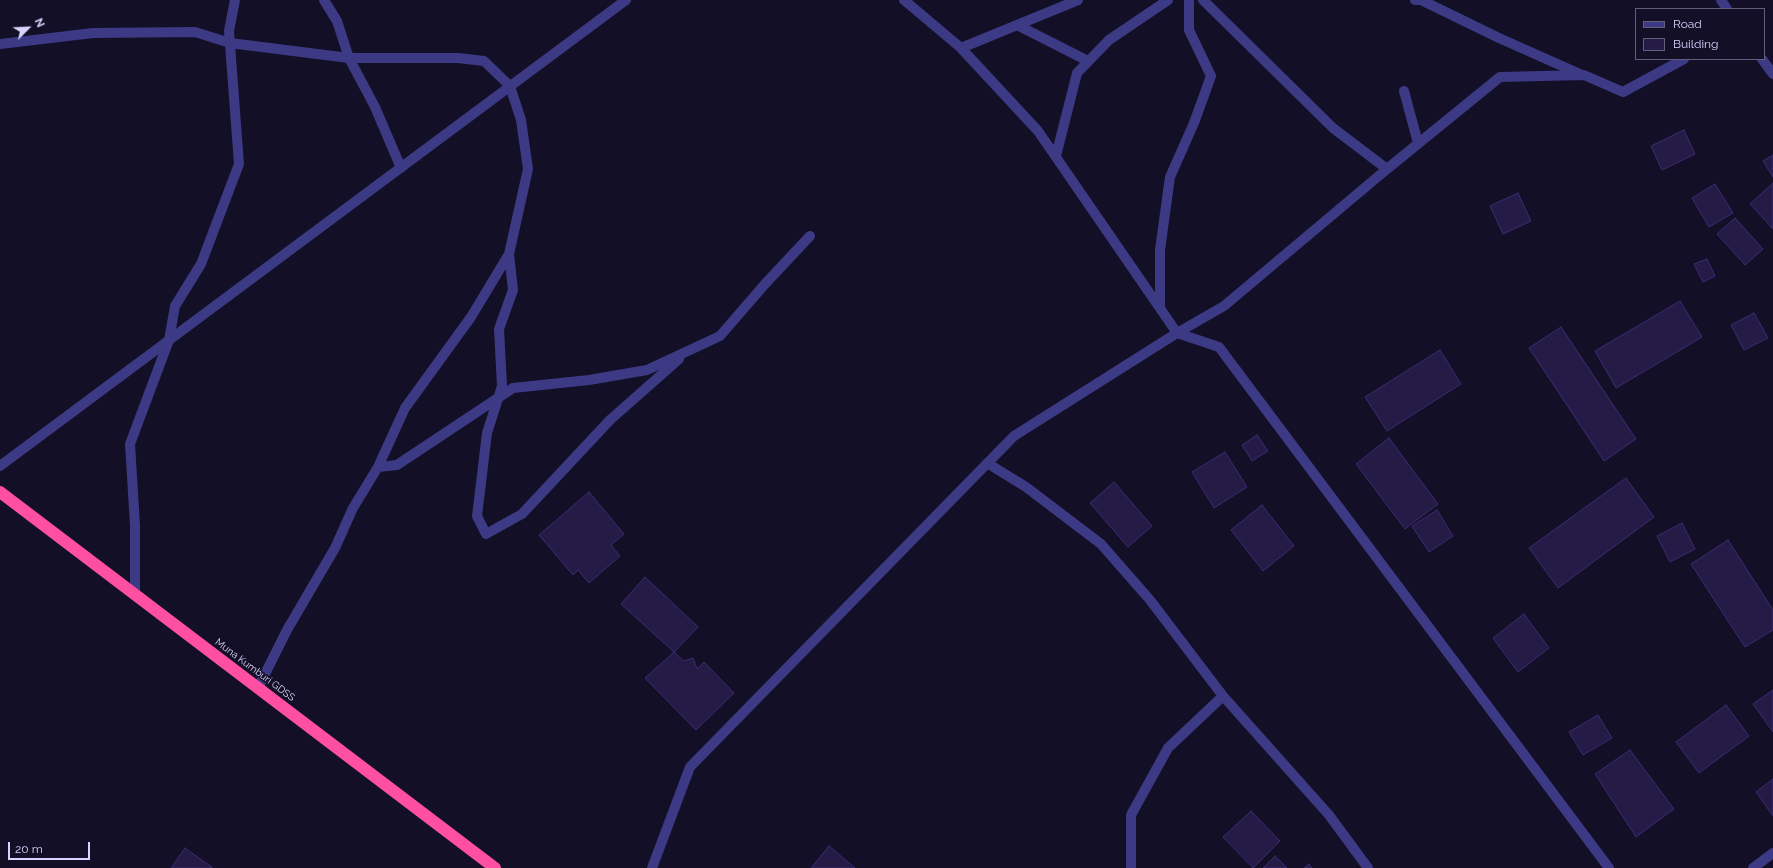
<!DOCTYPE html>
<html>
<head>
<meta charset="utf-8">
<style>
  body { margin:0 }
  #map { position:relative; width:1773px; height:868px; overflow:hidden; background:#130f26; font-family:Raleway,sans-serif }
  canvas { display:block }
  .legend { position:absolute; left:1635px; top:8px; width:130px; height:52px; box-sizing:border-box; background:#130f26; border:1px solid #625e7d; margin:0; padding:5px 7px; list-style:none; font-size:12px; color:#d9d4ff }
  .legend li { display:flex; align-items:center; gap:8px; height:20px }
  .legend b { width:20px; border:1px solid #625e7d }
  .north { position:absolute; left:8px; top:8px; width:40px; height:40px; -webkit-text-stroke:3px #130f26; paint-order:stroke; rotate:66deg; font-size:11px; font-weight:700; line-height:16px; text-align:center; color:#d9d4ff }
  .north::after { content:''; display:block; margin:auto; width:14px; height:18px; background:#d9d4ff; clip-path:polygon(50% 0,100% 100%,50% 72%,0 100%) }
  .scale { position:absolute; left:8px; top:842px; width:82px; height:18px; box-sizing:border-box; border:2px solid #d9d4ff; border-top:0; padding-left:5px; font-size:12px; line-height:14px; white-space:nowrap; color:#d9d4ff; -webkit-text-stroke:3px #130f26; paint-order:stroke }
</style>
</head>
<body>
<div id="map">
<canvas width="1773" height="868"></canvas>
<ul class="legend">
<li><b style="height:5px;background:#3d3a85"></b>Road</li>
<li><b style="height:11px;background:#241b47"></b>Building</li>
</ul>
<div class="north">N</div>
<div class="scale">20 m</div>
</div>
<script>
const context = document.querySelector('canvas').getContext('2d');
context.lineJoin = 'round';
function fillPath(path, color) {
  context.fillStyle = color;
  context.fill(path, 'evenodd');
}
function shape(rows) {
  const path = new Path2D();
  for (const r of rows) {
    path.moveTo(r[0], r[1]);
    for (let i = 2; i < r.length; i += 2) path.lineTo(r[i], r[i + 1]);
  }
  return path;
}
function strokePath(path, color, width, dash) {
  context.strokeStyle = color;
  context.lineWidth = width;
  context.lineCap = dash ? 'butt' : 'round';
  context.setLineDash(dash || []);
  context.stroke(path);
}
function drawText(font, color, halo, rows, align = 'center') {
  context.font = font + ' Raleway,sans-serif';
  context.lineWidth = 3;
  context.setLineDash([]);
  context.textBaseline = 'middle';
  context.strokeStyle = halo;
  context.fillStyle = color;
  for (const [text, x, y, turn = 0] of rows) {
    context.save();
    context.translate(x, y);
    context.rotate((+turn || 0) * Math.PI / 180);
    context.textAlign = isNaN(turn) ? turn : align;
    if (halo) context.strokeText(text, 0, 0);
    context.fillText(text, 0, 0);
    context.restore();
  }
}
const building = shape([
  [1684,130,1695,154,1662,170,1651,146,1684,130],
  [1773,155,1773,177,1763,161,1773,155],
  [1773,183,1773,229,1750,204,1773,183],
  [1715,184,1733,213,1709,227,1692,198,1715,184],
  [1518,193,1531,221,1503,234,1490,206,1518,193],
  [1735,218,1763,249,1745,265,1717,234,1735,218],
  [1707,259,1715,276,1703,282,1694,264,1707,259],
  [1680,301,1702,337,1616,388,1595,351,1680,301],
  [1754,313,1768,338,1744,350,1731,325,1754,313],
  [1561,327,1636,439,1604,461,1529,348,1561,327],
  [1440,350,1461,384,1387,431,1365,397,1440,350],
  [1257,435,1268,451,1252,461,1242,445,1257,435],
  [1389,438,1438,504,1405,529,1356,464,1389,438],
  [1225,452,1247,487,1214,508,1192,472,1225,452],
  [1626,478,1654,517,1558,588,1529,548,1626,478],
  [1114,482,1152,526,1128,547,1090,503,1114,482],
  [589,492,624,534,611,545,620,556,589,583,578,570,573,575,539,535,589,492],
  [1262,505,1294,546,1263,571,1231,530,1262,505],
  [1437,510,1453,536,1429,552,1412,526,1437,510],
  [1682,523,1695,549,1670,562,1657,536,1682,523],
  [1728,540,1773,610,1773,630,1745,647,1691,564,1728,540],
  [645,577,698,627,674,652,621,604,645,577],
  [1524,614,1549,648,1518,672,1493,638,1524,614],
  [674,652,684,661,693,658,697,669,704,662,734,693,696,730,645,678,674,652],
  [1773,690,1773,732,1753,704,1773,690],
  [1726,705,1749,736,1699,773,1676,742,1726,705],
  [1598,715,1612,738,1583,755,1569,732,1598,715],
  [1630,750,1674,809,1636,837,1595,774,1630,750],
  [1773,779,1773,816,1756,792,1773,779],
  [1251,811,1280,841,1253,868,1223,837,1251,811],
  [829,846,855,868,811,868,829,846],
  [185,848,213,868,171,868,185,848],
  [1275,856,1287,868,1263,868,1275,856],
  [1309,864,1312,868,1304,868,1309,864]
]);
fillPath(building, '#241b47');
strokePath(building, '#3b2d73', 1);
strokePath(shape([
  [324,0,337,21,349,58,375,107,401,168],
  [904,0,961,48,1078,0],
  [1203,0,1333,128,1387,169,1500,77,1584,75,1623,92,1684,59],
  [1415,0,1421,0,1499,38,1580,74],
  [1721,0,1727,9],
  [1017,25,1088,61],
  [0,44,93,33,195,32,230,43,349,58,458,58,484,61,510,86,521,120,528,169,509,254,471,317,405,408,378,467,397,465,513,388,589,380,647,370,720,336,765,284,810,236],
  [961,48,1038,131,1177,333,1219,347,1609,868],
  [1762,59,1773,74],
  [1404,91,1418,143],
  [1056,156,1077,73,1109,40,1168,0],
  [509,254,513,290,499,329,502,386,487,433,477,516,486,534,522,514,610,420,679,359],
  [1160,307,1160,250,1170,177,1194,123,1211,76,1189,30,1189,0],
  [987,463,1026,487,1101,544,1150,600,1223,696,1168,748,1131,815,1131,868],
  [0,466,626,0],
  [135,595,135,525,130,444,169,340,175,306,201,264,239,164,229,31,235,0],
  [258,688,287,630,335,548,353,508,378,467],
  [1223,696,1329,815,1368,868],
  [652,868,690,767,1014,436,1177,333,1224,306,1387,169],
  [1753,868,1773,853]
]), '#3d3a85', 10);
strokePath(shape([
  [0,492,495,868]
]), '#ff4fa3', 12);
drawText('10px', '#d9d4ff', '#130f26', [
  ["Muna Kumburi GDSS",255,670,37]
]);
</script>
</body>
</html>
